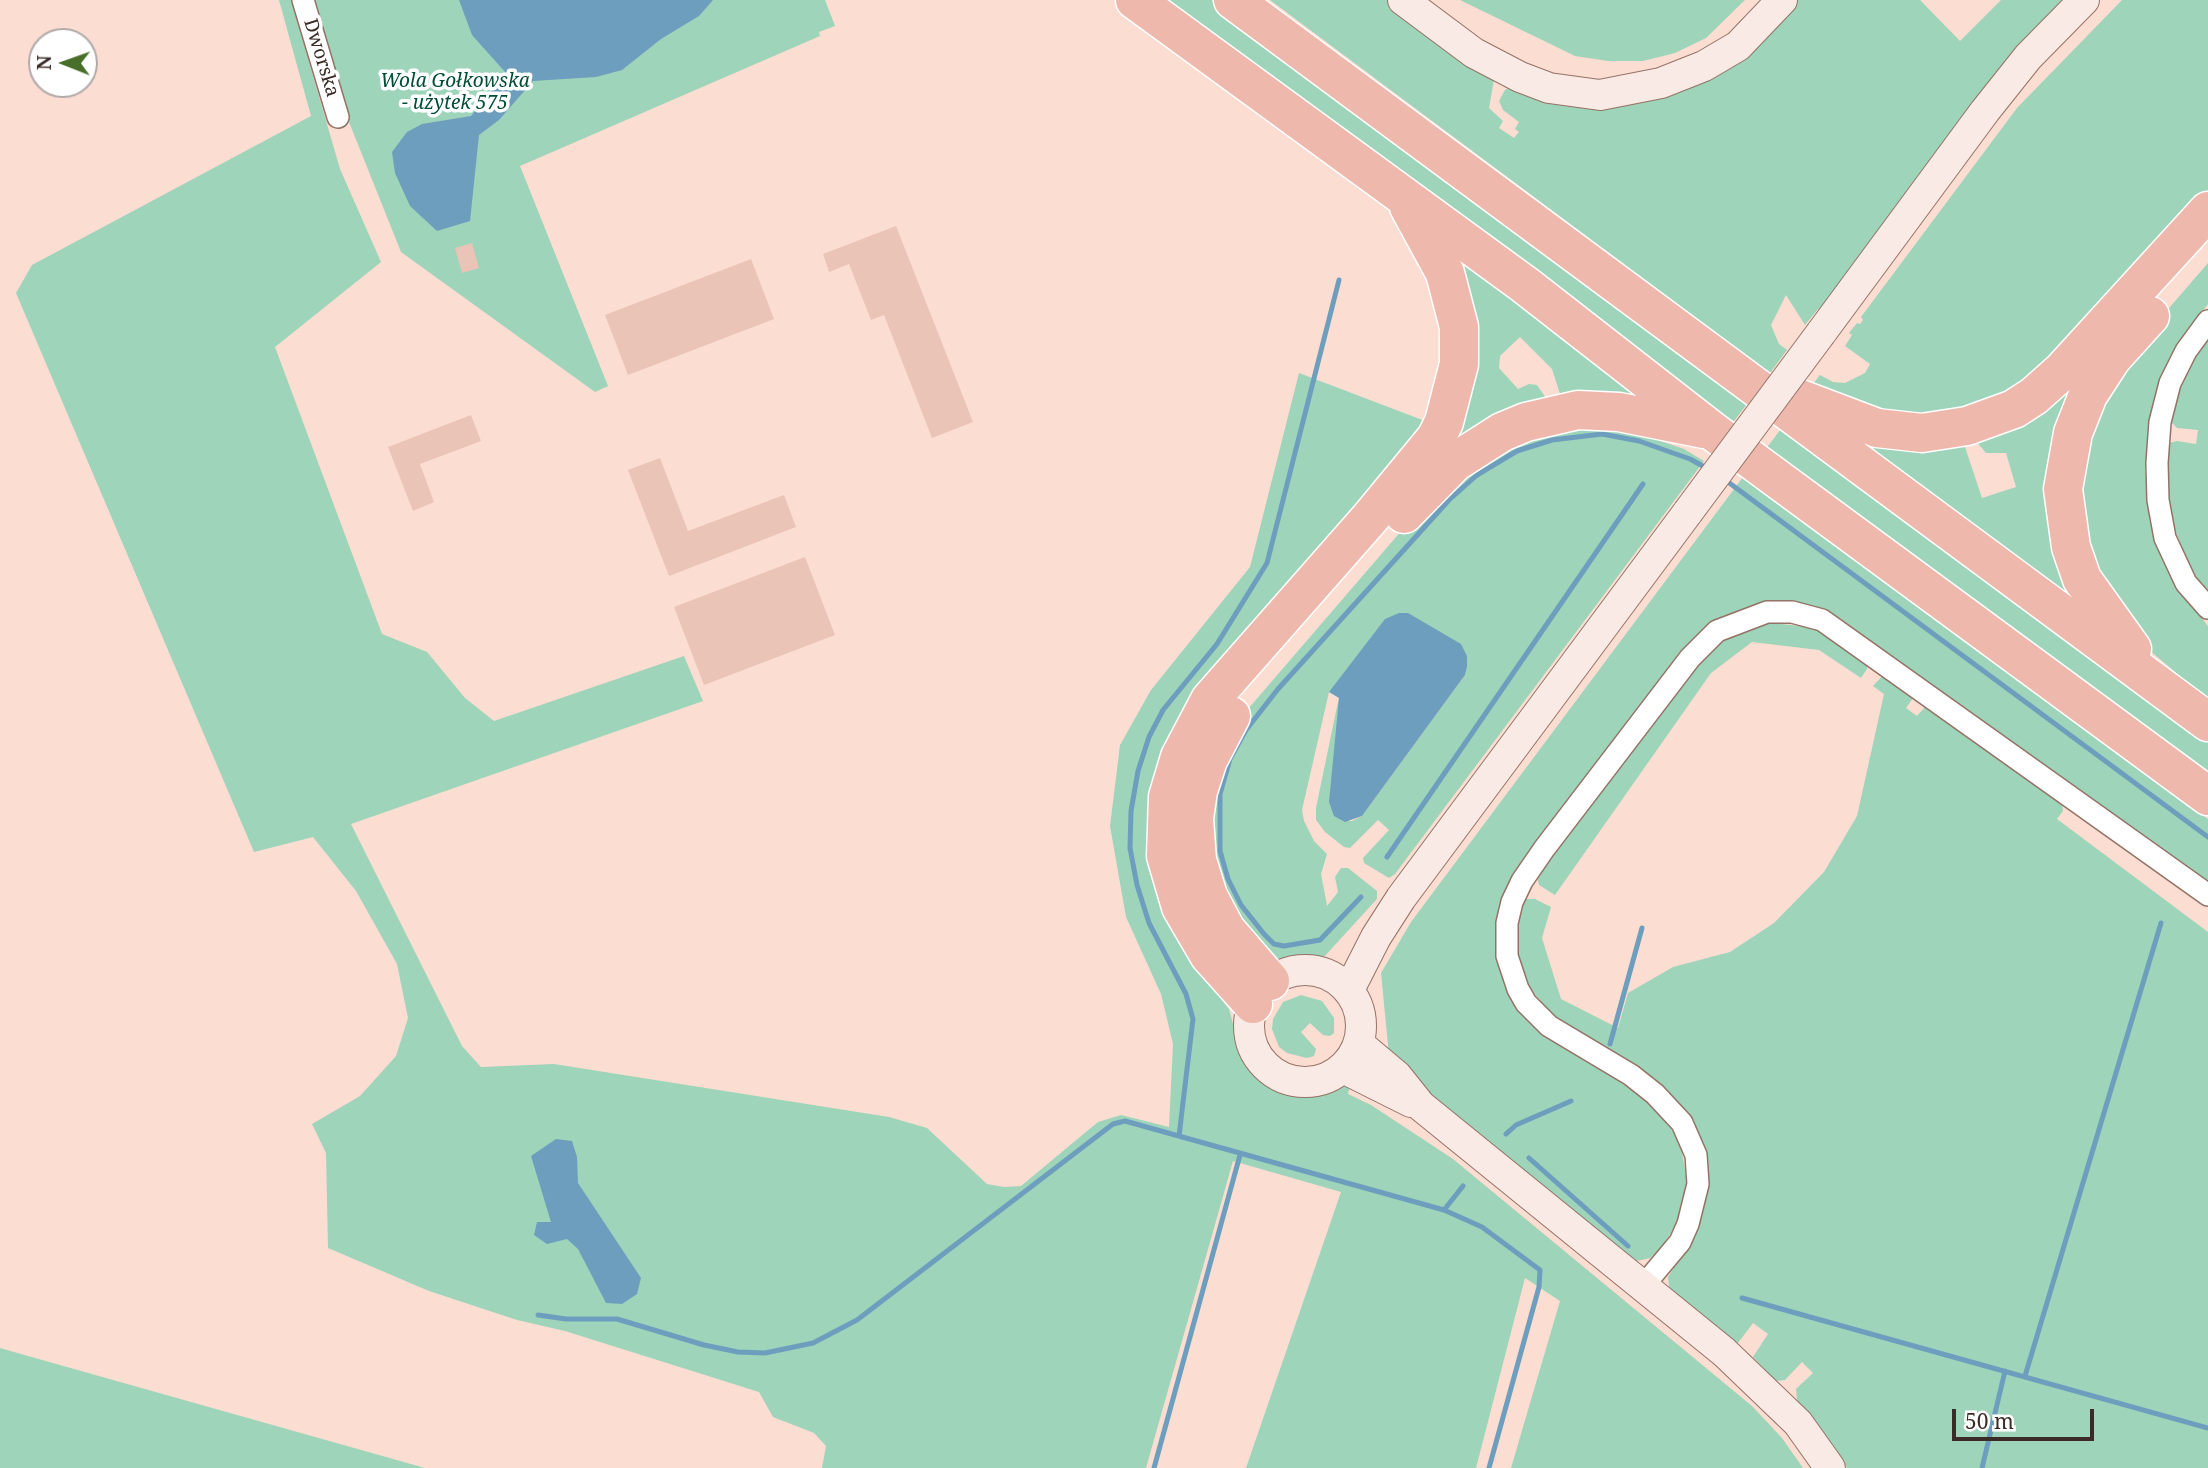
<!DOCTYPE html>
<html>
<head>
<meta charset="utf-8">
<style>
  body { margin:0 }
  #map { position:relative; width:2208px; height:1468px; overflow:hidden; background:#fcddd2; font-family:"Noto Serif",serif }
  canvas { display:block }
  .north { position:absolute; left:28px; top:28px; width:70px; height:70px; box-sizing:border-box; background:#fff; border:2px solid #b0aaa8; border-radius:50%; rotate:271deg; font-size:19px; font-weight:700; line-height:28px; text-align:center; color:#3a2b26 }
  .north::after { content:''; display:block; margin:auto; width:24px; height:32px; background:#476f2a; clip-path:polygon(50% 0,100% 100%,50% 72%,0 100%) }
  .scale { position:absolute; left:1952px; top:1409px; width:142px; height:32px; box-sizing:border-box; border:4px solid #3a2b26; border-top:0; padding-left:9px; font-size:21px; line-height:24px; white-space:nowrap; color:#3a2b26; -webkit-text-stroke:5px #fff; paint-order:stroke }
</style>
</head>
<body>
<div id="map">
<canvas width="2208" height="1468"></canvas>
<div class="north">N</div>
<div class="scale">50 m</div>
</div>
<script>
const context = document.querySelector('canvas').getContext('2d');
context.lineJoin = 'round';
function fillPath(path, color) {
  context.fillStyle = color;
  context.fill(path, 'evenodd');
}
function shape(rows) {
  const path = new Path2D();
  for (const r of rows) {
    if (r.length === 3) {
      path.moveTo(r[0] + r[2], r[1]);
      path.arc(r[0], r[1], r[2], 0, 2 * Math.PI);
      continue;
    }
    path.moveTo(r[0], r[1]);
    for (let i = 2; i < r.length; i += 2) path.lineTo(r[i], r[i + 1]);
  }
  return path;
}
function strokePath(path, color, width, dash) {
  context.strokeStyle = color;
  context.lineWidth = width;
  context.lineCap = dash ? 'butt' : 'round';
  context.setLineDash(dash || []);
  context.stroke(path);
}
function drawText(font, color, halo, rows, align = 'center') {
  context.font = font + ' "Noto Serif",serif';
  context.lineWidth = 7;
  context.setLineDash([]);
  context.textBaseline = 'middle';
  context.strokeStyle = halo;
  context.fillStyle = color;
  for (const [text, x, y, turn = 0] of rows) {
    context.save();
    context.translate(x, y);
    context.rotate((+turn || 0) * Math.PI / 180);
    context.textAlign = isNaN(turn) ? turn : align;
    if (halo) context.strokeText(text, 0, 0);
    context.fillText(text, 0, 0);
    context.restore();
  }
}
fillPath(shape([
  [279,0,291,0,340,169,381,262,275,347,382,634,427,652,465,698,494,721,684,656,703,701,351,824,462,1046,481,1067,554,1064,889,1117,927,1128,987,1184,1004,1187,1021,1186,1098,1122,1121,1115,1169,1127,1173,1044,1161,994,1126,917,1110,826,1120,745,1151,690,1250,567,1299,373,1425,421,1413,441,1199,691,1165,743,1151,787,1147,846,1155,890,1168,925,1181,947,1229,1009,1242,1057,1262,1081,1286,1090,1312,1091,1335,1082,1350,1085,1348,1094,1371,1105,1453,1159,1752,1406,1782,1438,1803,1468,1511,1468,1560,1301,1525,1278,1476,1468,1246,1468,1341,1192,1233,1161,1146,1468,822,1468,826,1446,814,1433,773,1417,759,1392,565,1331,517,1320,429,1291,328,1248,326,1153,312,1124,360,1096,396,1056,408,1018,397,964,356,891,313,837,254,852,16,293,32,265,311,116],
  [313,0,825,0,835,26,819,32,820,36,520,166,608,386,595,392,401,252,347,117],
  [1161,0,1212,0,1750,400,1731,425],
  [1270,0,1390,0,1495,74,1489,108,1503,121,1499,128,1514,138,1519,132,1515,129,1519,122,1503,110,1499,101,1505,90,1515,84,1628,102,1795,0,1920,0,1960,41,2001,0,2067,0,1822,312,1818,309,1805,325,1786,295,1771,325,1779,344,1787,350,1770,373],
  [1460,0,1745,0,1706,38,1675,53,1643,61,1608,61,1575,56],
  [2122,0,2208,0,2208,198,2046,373,1940,422,1806,393,1820,375,1833,382,1845,383,1865,373,1870,364,1845,346,1852,335,1849,333,1857,323,1860,324,1863,320,1861,317,2017,108],
  [1439,245,1655,403,1561,397,1552,369,1520,337,1500,356,1499,368,1518,389,1529,384,1537,385,1546,398,1546,403,1442,446],
  [2208,263,2208,304,2183,337,2163,374,2148,426,2145,470,2150,513,2184,595,2208,626,2208,700,2141,643,2088,564,2078,459,2124,360],
  [2208,334,2208,596,2190,568,2174,527,2167,500,2165,444,2177,441,2196,444,2198,430,2177,428,2169,420,2189,365],
  [2074,373,2071,410,2093,614,1843,430,1964,444,1982,498,2016,487,2006,453,1986,453,1976,441],
  [1586,424,1652,438,1684,449,1704,461,1395,874,1389,878,1364,863,1363,858,1389,830,1378,820,1350,848,1344,847,1325,832,1316,820,1316,808,1339,697,1345,821,1352,821,1362,816,1465,675,1467,667,1329,692,1302,810,1304,821,1314,841,1327,854,1321,874,1327,906,1338,892,1335,877,1341,868,1348,868,1377,891,1377,899,1323,958,1316,961,1279,962,1244,942,1202,829,1242,716,1427,501,1489,451],
  [1784,425,2208,741,2208,780,1765,450],
  [1743,477,2208,819,2208,885,1841,619,1827,612,1753,606,1715,621,1688,646,1497,924,1496,948,1506,985,1539,1030,1640,1094,1666,1119,1681,1146,1687,1183,1677,1224,1660,1249,1650,1258,1637,1261,1406,1077,1389,1055,1381,973,1411,922],
  [1772,623,1809,627,1827,634,1868,663,1867,669,1861,678,1819,650,1752,642,1711,673,1555,895,1539,885,1537,877,1555,847,1702,660,1723,640,1756,625],
  [1884,674,1912,690,1913,698,1906,708,1917,716,1926,706,2062,801,2063,811,2057,819,2208,932,2208,1468,1847,1468,1834,1446,1797,1400,1796,1389,1813,1373,1802,1362,1785,1380,1776,1381,1753,1357,1768,1334,1753,1323,1738,1343,1733,1344,1670,1294,1668,1277,1695,1234,1706,1199,1707,1180,1699,1137,1689,1115,1661,1084,1557,1020,1527,985,1517,948,1517,925,1525,899,1535,899,1551,907,1542,938,1561,999,1618,1028,1628,993,1673,967,1730,952,1774,923,1824,872,1857,816,1884,694,1873,686],
  [1301,995,1322,1001,1334,1018,1334,1033,1330,1036,1323,1035,1310,1023,1301,1032,1316,1049,1314,1056,1307,1058,1287,1053,1279,1047,1272,1029,1273,1019,1283,1002],
  [0,1348,28,1356,425,1468,0,1468]
]), '#9dd4ba');
fillPath(shape([
  [459,0,713,0,699,16,661,39,622,70,596,77,533,81,499,120,479,135,470,221,437,231,410,206,395,173,392,152,407,132,422,124,471,116,506,73,472,35],
  [1399,613,1408,613,1461,644,1467,656,1467,667,1465,675,1362,816,1345,822,1334,816,1329,802,1339,698,1329,692,1385,619],
  [556,1139,572,1141,577,1157,578,1183,641,1278,637,1294,622,1304,606,1303,578,1249,567,1239,547,1244,534,1235,537,1222,551,1222,531,1156]
]), '#6e9ebe');
strokePath(shape([
  [1724,479,2208,837],
  [1387,857,1643,484],
  [1361,897,1320,940,1284,946,1274,944,1264,934,1241,905,1228,879,1220,851,1220,794,1230,759,1246,730,1278,689,1449,500,1477,475,1517,451,1552,440,1602,434,1639,441,1690,459,1710,470],
  [1610,1044,1642,928],
  [1506,1134,1516,1125,1571,1101],
  [1179,1136,1193,1019,1186,994,1149,923,1137,885,1130,848,1131,811,1138,771,1149,737,1163,710,1217,644,1267,563,1339,280],
  [1529,1158,1628,1246],
  [1444,1210,1463,1186],
  [1742,1298,2208,1428],
  [538,1315,566,1319,617,1319,704,1345,738,1352,765,1353,813,1343,857,1320,1113,1124,1125,1121,1444,1210,1482,1227,1540,1270,1539,1287,1489,1468],
  [2025,1376,2161,923],
  [1154,1468,1240,1155],
  [1982,1468,2005,1371]
]), '#6e9ebe', 5);
fillPath(shape([
  [896,226,973,422,932,438,884,315,871,320,849,264,829,272,823,254],
  [472,243,479,268,462,273,455,248],
  [751,259,774,319,628,375,605,315],
  [471,415,481,441,420,464,434,502,413,511,388,447],
  [660,458,688,531,784,495,796,527,669,576,628,470],
  [805,557,835,635,704,685,674,607]
]), '#eac4b6');
const street = shape([
  [303,0,338,117],
  [2208,321,2186,351,2170,383,2160,422,2157,463,2158,500,2165,538,2186,583,2208,608],
  [1644,1285,1680,1242,1688,1224,1698,1184,1696,1155,1682,1123,1655,1094,1631,1075,1549,1026,1526,1003,1518,989,1507,956,1507,923,1512,902,1522,881,1544,849,1690,658,1717,631,1767,612,1792,612,1822,620,2208,895]
]);
const secondary = shape([
  [1403,0,1474,53,1520,77,1549,88,1600,95,1661,83,1704,66,1738,46,1782,0],
  [1821,333,1985,111,2028,57,2084,0],
  [1305,1026,56],
  [1349,990,1376,937,1401,898,1688,512],
  [1359,1044,1397,1076,1421,1106,1724,1352,1798,1423,1830,1468],
  [1343,1068,1411,1102]
]);
const highway = shape([
  [1135,0,1525,285,1711,430,2208,796],
  [1233,0,2208,722],
  [1787,394,1877,428,1922,433,1967,426,2014,409,2034,396,2062,371,2208,211],
  [1404,514,1455,462,1502,432,1526,422,1578,410,1619,412,1704,429],
  [2132,649,2082,579,2071,547,2063,489,2073,433,2088,395,2112,358,2150,316],
  [1231,716,1208,760,1198,791,1194,818,1197,860,1208,896,1226,930,1270,981],
  [1253,1004,1209,955,1181,907,1166,856,1168,797,1180,757,1210,700,1370,518,1436,438,1444,422,1459,364,1459,327,1445,273,1409,207]
]);
strokePath(street, '#947266', 24);
strokePath(secondary, '#947266', 32);
strokePath(highway, '#fff', 41);
strokePath(street, '#fff', 21);
strokePath(secondary, '#faeae6', 30);
strokePath(highway, '#eeb8ac', 38);
const secondaryBridge = shape([
  [1688,512,1821,333]
]);
strokePath(secondaryBridge, '#947266', 32, []);
strokePath(secondaryBridge, '#faeae6', 30);
drawText('19px', '#3a2b26', '#fff', [
  ["Dworska",321,58,73]
]);
drawText('italic 19px', '#004e35', '#fff', [
  ["Wola Gołkowska",455,82],
  ["- użytek 575",455,104]
]);
</script>
</body>
</html>
